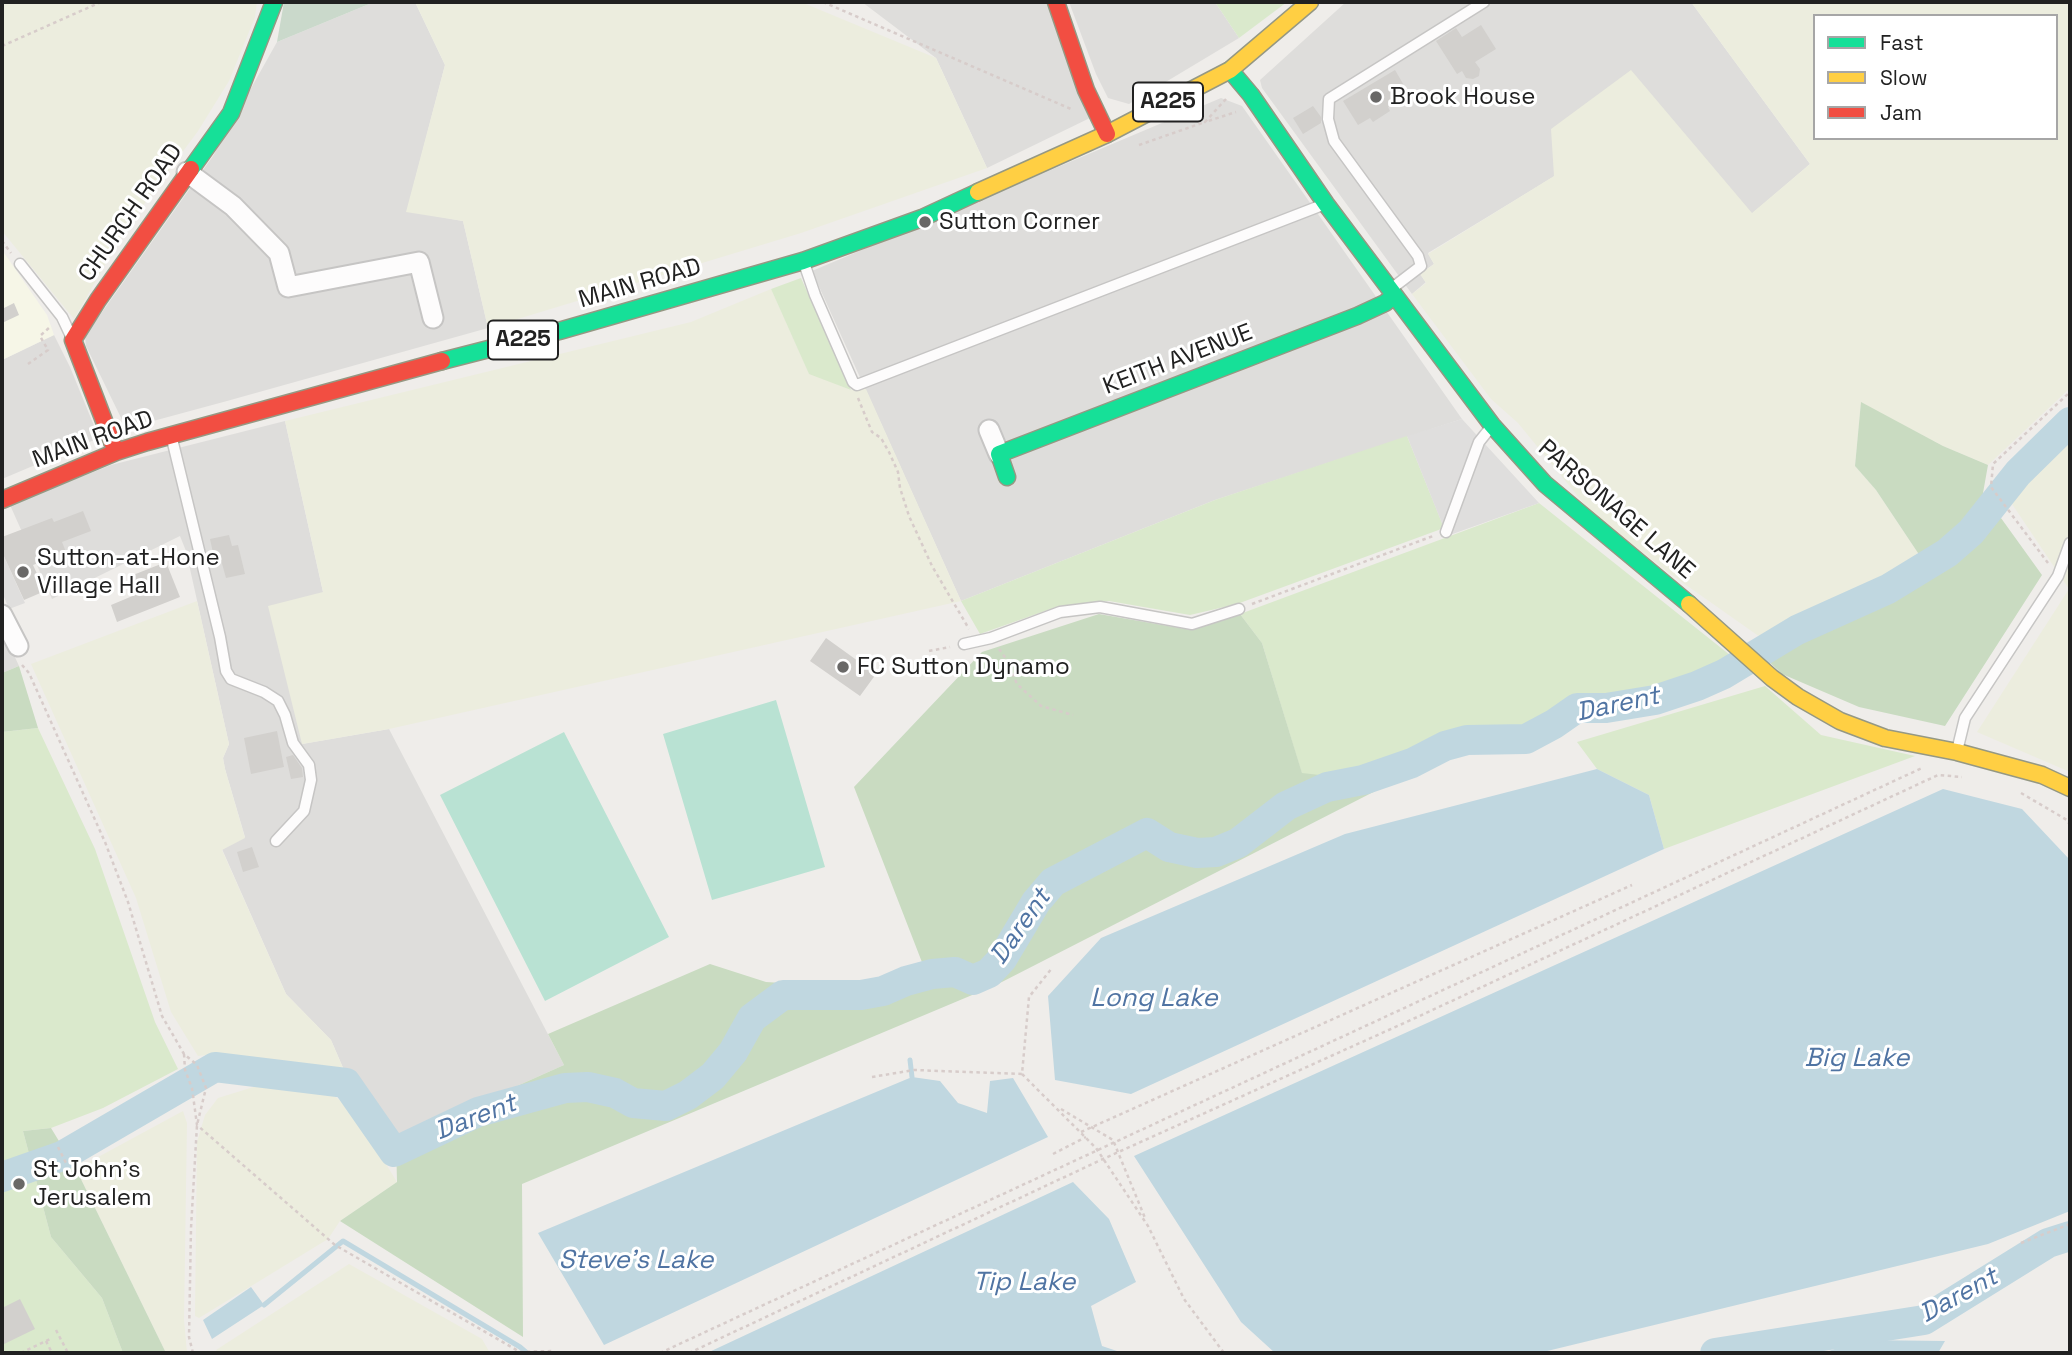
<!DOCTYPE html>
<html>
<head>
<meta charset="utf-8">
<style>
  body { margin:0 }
  #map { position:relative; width:2072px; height:1355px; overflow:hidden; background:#efedea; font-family:"Space Grotesk",sans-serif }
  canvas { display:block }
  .frame { position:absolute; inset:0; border:4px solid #212121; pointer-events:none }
  .legend { position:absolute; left:1813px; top:14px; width:245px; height:126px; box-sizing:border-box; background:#fff; border:2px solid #a6a6a6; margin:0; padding:9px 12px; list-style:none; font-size:21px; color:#212121 }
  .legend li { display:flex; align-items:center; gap:14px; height:35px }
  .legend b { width:35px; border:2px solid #a6a6a6 }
</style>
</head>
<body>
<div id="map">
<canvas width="2072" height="1355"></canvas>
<div class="frame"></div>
<ul class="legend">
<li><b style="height:9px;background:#16e098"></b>Fast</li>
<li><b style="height:9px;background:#ffcf43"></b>Slow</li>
<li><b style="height:9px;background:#f24e42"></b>Jam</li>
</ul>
</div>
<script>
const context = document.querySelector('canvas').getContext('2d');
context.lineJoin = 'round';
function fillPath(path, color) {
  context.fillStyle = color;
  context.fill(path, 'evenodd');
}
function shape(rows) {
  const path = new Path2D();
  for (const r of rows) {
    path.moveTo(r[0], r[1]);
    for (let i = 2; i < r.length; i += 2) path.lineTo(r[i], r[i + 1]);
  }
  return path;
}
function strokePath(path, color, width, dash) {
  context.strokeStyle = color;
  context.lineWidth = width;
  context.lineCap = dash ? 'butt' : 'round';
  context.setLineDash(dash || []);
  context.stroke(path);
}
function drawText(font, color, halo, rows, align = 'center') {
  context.font = font + ' "Space Grotesk",sans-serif';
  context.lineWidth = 6;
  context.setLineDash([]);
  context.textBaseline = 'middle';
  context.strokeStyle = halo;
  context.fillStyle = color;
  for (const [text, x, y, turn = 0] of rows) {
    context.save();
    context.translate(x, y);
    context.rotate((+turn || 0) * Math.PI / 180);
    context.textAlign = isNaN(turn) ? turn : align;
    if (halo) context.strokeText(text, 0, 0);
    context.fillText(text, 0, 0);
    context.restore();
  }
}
fillPath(shape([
  [374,2,415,2,445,65,407,211,463,221,488,328,227,401,131,427,125,426,86,346,85,336,213,156,277,42],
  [862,2,1046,2,1092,117,987,168,936,58],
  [1069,2,1215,2,1239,38,1129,104,1108,98,1096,74],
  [1346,2,1691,2,1810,164,1752,214,1555,176,1428,253,1434,264,1420,274,1426,282,1412,294,1262,88,1260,80],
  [1221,98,1242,106,1462,419,1215,500,961,601,812,271],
  [54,335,70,367,99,438,2,479,2,360],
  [285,421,323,592,302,744,389,729,564,1065,396,1140,344,1070,331,1040,286,994,222,849,245,837,225,769,223,758,229,744,186,551,180,536,52,599,10,505,111,465],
  [4,633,19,666,2,673,2,634]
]), '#dedddb');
fillPath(shape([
  [2,250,47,315,54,335,2,360]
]), '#f6f6e7');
fillPath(shape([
  [2,2,257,2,255,17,229,81,198,131,125,230,74,319,2,231],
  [415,2,801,2,936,58,987,168,801,233,488,328,463,221,406,212,445,65],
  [1691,2,2070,2,2070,388,1988,465,1943,446,1861,403,1855,466,1876,490,1918,553,1888,581,1760,637,1669,573,1590,511,1518,423,1491,399,1412,294,1426,283,1420,274,1434,264,1428,254,1554,176,1551,129,1631,70,1752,213,1810,164],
  [1815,16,2056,16,2056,138,1815,138],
  [771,289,809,373,851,390,866,389,961,601,389,729,302,744,268,606,323,592,285,421,691,322],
  [2070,441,2070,772,1977,732,2069,589,2008,498],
  [197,601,229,744,223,758,225,769,245,838,222,850,286,994,331,1040,344,1070,214,1054,198,1056,171,1012,136,898,31,664],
  [260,1085,334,1096,353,1110,397,1182,340,1221,328,1239,199,1318,195,1316,197,1142,205,1115,218,1098],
  [183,1111,187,1123,184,1320,187,1353,166,1353,76,1169],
  [349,1264,482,1339,490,1353,218,1353,216,1350]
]), '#ecedde');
fillPath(shape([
  [1215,2,1287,2,1239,38],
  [801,278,851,390,809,374,771,289],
  [1407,436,1444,528,1237,604,1190,615,1109,601,1059,606,980,634,961,601,1215,500],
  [1539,503,1735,659,1664,692,1574,704,1523,733,1446,740,1350,779,1302,774,1262,643,1240,614],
  [1765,686,1821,735,1915,756,1664,849,1649,795,1597,769,1577,742],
  [38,728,95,849,155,1022,178,1069,103,1108,51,1128,23,1131,51,1237,102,1298,123,1353,2,1353,2,732]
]), '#dae9cc');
fillPath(shape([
  [1861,402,1943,446,1988,465,1983,493,2042,575,1945,726,1859,707,1782,674,1765,658,1928,574,1918,553,1876,490,1855,466],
  [1099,614,1191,630,1240,614,1262,643,1302,773,1391,783,996,985,522,1184,523,1337,340,1221,397,1182,396,1140,564,1065,548,1034,710,964,766,982,866,988,925,970,854,787,982,652],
  [19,666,38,728,2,732,2,673],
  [51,1128,76,1169,166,1353,123,1353,102,1298,51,1237,23,1131]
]), '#c9dbc1');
fillPath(shape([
  [284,2,374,2,277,42]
]), '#cad9cb');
fillPath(shape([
  [776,700,825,867,712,900,663,734],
  [564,732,669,937,545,1001,440,795]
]), '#b9e2d3');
fillPath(shape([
  [1462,419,1539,503,1447,536,1407,436],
  [2,552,25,603,9,609,2,592]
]), '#dfdedd');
fillPath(shape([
  [1597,769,1649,795,1664,849,1131,1094,1055,1080,1048,996,1101,938,1345,834],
  [1943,789,2022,809,2070,860,2070,1211,1988,1244,1539,1353,1275,1353,1241,1322,1134,1156],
  [912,1077,940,1081,958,1103,987,1113,990,1081,1013,1078,1048,1137,604,1345,538,1233],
  [1073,1182,1109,1219,1136,1282,1091,1306,1102,1346,1123,1353,707,1353],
  [251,1287,264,1305,212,1339,203,1320],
  [1861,1340,1945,1341,1938,1353,1823,1353]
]), '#c0d7e0');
strokePath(shape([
  [910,1060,912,1077],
  [264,1305,343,1241,520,1347,527,1353]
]), '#c0d7e0', 5);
strokePath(shape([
  [2,1177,62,1156,215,1067,346,1083,394,1152,478,1112,565,1088,588,1087,615,1093,633,1103,666,1106,688,1095,713,1076,733,1052,752,1018,783,995,861,995,883,991,906,981,932,974,955,972,973,980,989,973,1002,959,1036,902,1053,882,1147,833,1169,847,1197,853,1216,852,1238,843,1286,806,1327,787,1363,780,1412,763,1445,746,1467,740,1526,739,1554,724,1577,708,1606,708,1655,700,1697,686,1724,674,1797,630,1888,589,1947,553,1971,532,2018,473,2070,422],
  [1715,1353,1924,1320,2048,1243,2070,1236]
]), '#c0d7e0', 30);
fillPath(shape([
  [1481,25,1496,49,1475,62,1480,69,1479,76,1473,79,1466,78,1462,71,1457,74,1436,41,1456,28,1462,37],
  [1395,70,1409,94,1388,107,1390,111,1373,122,1370,118,1358,125,1343,101],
  [1313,106,1321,117,1321,123,1303,134,1293,118],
  [14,303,19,315,2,323,2,309],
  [83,511,91,531,62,542,66,552,33,565,45,591,24,600,2,552,2,537,52,518,54,522],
  [229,535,232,546,238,545,245,574,226,578,221,560,215,562,210,539],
  [166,562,180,597,117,622,111,605,135,595,128,577],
  [826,638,876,674,860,696,810,661],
  [277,731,284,767,251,774,244,738],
  [293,755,302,768,303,777,291,779,286,757],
  [252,847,259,867,243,872,237,852],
  [20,1299,35,1329,2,1345,2,1308]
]), '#d2d0cd');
const lane = shape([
  [804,263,815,295,853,382,857,385,1325,204],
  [20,264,62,317,71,336],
  [1391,289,1421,266,1418,256,1334,141,1328,119,1329,99,1484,2],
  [172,439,220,637,226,671,231,679,264,692,278,701,285,715,293,743,309,765,311,780,304,811,276,841],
  [1446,532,1479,442,1491,427],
  [964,644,991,638,1060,612,1100,607,1192,624,1239,609],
  [1957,751,1965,718,2058,576,2070,543]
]);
const street = shape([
  [187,172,233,206,279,253,288,287,419,262,433,318],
  [989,430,999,454],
  [2,615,18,646]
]);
const fast = shape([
  [1230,70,1251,95,1326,204,1492,425,1545,484,1689,604],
  [191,169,231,113,274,2],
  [442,361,559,331,803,261,922,218,978,192],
  [1007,477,999,454,1357,316,1385,303,1394,296]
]);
const slow = shape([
  [978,192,1107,134,1230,70,1310,2],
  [1689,604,1772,678,1798,697,1840,721,1885,738,1957,752,2042,775,2070,788]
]);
const jam = shape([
  [1056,2,1086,90,1107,134],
  [116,452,73,340,98,300,191,169],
  [2,500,116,452,147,442,442,361]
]);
strokePath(lane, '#c6c5c4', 13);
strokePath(street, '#c6c5c4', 23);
strokePath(fast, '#959883', 19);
strokePath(slow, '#959883', 19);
strokePath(jam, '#959883', 19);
strokePath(shape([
  [823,2,1071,109],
  [2,46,101,2],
  [1226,99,1205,122,1236,112],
  [1139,145,1205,122],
  [2,241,11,253],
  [28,364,48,350,40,336,51,326],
  [858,398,872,432,881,438,889,452,898,472,900,488,909,516,932,566,969,629],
  [2048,563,1991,487,1993,464,2070,392],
  [1252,604,1433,536],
  [999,649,1007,660,1017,684,1041,706,1073,715],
  [929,651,950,647],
  [22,665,29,673,105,842,128,902,162,1016,184,1054,197,1065,206,1088,197,1125,191,1228,189,1337,193,1353],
  [2021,793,2067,820,2070,825],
  [184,1054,185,1070,192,1088,197,1125,335,1245,520,1352,552,1351,554,1353],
  [1022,1074,1096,1148,1148,1226,1184,1299,1224,1353],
  [872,1077,914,1070,1022,1074,1029,997,1052,968],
  [1061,1109,1113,1140,1145,1218],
  [1081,1132,1632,885],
  [58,1147,67,1165],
  [1053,1154,1086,1137],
  [2021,1243,2070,1224],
  [56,1330,68,1353],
  [46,1341,52,1353],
  [21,1353,50,1339],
  [660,1353,1922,768],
  [689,1353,1103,1159,1413,1019,1938,775,1962,777]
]), '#d7ccca', 2.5, [3.5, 3.5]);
strokePath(lane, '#fdfcfc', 10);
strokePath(street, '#fdfcfc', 19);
strokePath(fast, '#16e098', 16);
strokePath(slow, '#ffcf43', 16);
strokePath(jam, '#f24e42', 16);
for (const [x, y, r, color] of [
  [1376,97,7,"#696867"],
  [925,222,7,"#696867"],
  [23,572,7,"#696867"],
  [843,667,7,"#696867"],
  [19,1184,7,"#696867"]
]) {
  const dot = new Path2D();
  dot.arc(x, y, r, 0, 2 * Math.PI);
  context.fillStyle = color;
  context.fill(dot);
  strokePath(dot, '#fff', 2.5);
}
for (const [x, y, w] of [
  [1168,102,70],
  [523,340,70]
]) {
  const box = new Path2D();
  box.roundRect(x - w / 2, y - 19.5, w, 39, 5);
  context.fillStyle = '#fff';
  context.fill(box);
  strokePath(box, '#212121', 2);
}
drawText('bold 23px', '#212121', null, [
  ["A225",1168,102],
  ["A225",523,340]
]);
drawText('24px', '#212121', '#fff', [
  ["Brook House",1390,97],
  ["Sutton Corner",939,222],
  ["Sutton-at-Hone",37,558],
  ["Village Hall",37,586],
  ["FC Sutton Dynamo",857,667],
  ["St John's",33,1170],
  ["Jerusalem",33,1198]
], 'left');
drawText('24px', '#212121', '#fff', [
  ["CHURCH ROAD",131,213,-55],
  ["MAIN ROAD",640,284,-16],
  ["KEITH AVENUE",1178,360,-21],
  ["MAIN ROAD",93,440,-20],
  ["PARSONAGE LANE",1616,510,41]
]);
drawText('italic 26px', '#5074a3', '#fff', [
  ["Darent",1618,705,-12],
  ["Darent",1021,927,-55],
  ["Long Lake",1154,999],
  ["Big Lake",1857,1059],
  ["Darent",476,1118,-21],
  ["Steve's Lake",636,1261],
  ["Tip Lake",1024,1283],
  ["Darent",1959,1296,-29]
]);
</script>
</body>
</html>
